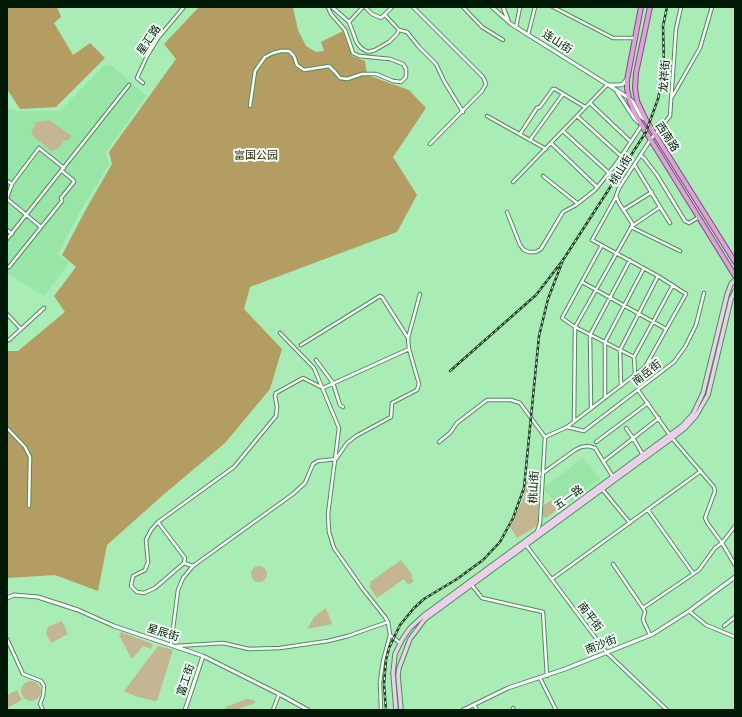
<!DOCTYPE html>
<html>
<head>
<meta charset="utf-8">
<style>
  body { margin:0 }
  #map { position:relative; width:742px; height:717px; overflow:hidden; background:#a9ecb5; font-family:Rubik,sans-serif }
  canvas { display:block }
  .frame { position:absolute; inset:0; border:8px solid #001906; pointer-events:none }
</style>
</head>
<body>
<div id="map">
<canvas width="742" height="717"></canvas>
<div class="frame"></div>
</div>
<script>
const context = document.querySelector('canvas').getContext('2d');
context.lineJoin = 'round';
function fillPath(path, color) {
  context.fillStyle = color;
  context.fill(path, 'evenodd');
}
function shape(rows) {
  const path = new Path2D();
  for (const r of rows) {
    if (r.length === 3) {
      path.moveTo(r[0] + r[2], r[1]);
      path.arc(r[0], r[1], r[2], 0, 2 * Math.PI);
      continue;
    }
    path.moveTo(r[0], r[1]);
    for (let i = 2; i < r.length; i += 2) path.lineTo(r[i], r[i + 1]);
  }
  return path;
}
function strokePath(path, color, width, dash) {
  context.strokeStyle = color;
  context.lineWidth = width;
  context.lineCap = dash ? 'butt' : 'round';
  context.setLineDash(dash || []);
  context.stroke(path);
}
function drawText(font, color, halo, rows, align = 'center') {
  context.font = font + ' Rubik,"Noto Sans SC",sans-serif';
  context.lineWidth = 4;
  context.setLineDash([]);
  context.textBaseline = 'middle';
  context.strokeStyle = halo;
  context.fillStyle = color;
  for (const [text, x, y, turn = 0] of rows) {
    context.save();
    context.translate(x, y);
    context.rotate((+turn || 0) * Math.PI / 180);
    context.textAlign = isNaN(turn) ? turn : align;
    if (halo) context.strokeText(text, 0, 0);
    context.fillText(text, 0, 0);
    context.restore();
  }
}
fillPath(shape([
  [111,65,146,96,106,152,109,164,78,215,57,255,69,263,44,296,7,273,7,108,18,111,60,111,104,66],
  [583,458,600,479,560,510,545,490,545,487]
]), '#99e4a7');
fillPath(shape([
  [49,120,72,136,68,141,64,140,59,148,51,151,31,134,36,122],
  [527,480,539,482,538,523,537,526,517,538,510,527,523,499],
  [551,500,558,509,546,518,543,517,543,506],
  [401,560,413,576,411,577,414,581,408,585,404,579,377,598,369,586,371,584,370,582],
  [259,574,8],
  [326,608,332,624,307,629,315,616],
  [62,621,68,634,51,643,46,633,48,627],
  [121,632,153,644,151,649,143,646,133,658,131,658,119,635],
  [158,646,173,650,157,701,154,701,135,696,124,691],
  [31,691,10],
  [17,690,22,700,7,708,7,695],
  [247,699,253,700,255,701,255,703,236,710,225,710,226,707]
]), '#c4b692');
fillPath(shape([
  [7,7,57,7,61,17,54,23,73,55,90,43,105,58,56,107,20,109,7,89],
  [199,7,293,7,298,30,306,46,316,52,324,51,321,42,343,31,352,56,365,61,367,75,409,90,426,108,393,157,417,195,397,232,250,287,244,309,282,349,270,389,225,443,163,495,107,545,98,591,55,575,7,578,7,351,18,351,65,312,54,296,76,267,62,255,85,211,112,164,109,152,176,59,164,44]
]), '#b49d62');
const minor = shape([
  [332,7,349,22,363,7],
  [365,7,372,14,381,18,392,7],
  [413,7,483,77,486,84,482,91,430,144],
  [463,7,482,27,503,40],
  [553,7,613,38,634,38],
  [385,15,399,30,407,32,419,47,436,64,444,81,463,112],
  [349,22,357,43,361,48,368,52,375,50,389,42,397,34,399,30],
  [516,27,520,7],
  [528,35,535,7],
  [143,83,137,78,147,56,158,38,184,7],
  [672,97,700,48,712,7],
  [590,103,630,141],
  [250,106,255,71,265,57,273,53,281,51,289,51,294,56,297,65,304,70,329,66,335,72,340,78,347,79,362,74,376,74,393,81,401,82,406,77,406,69,403,64,390,59,359,56,353,53,345,30,331,14,328,7],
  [487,116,546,149],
  [577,116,621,156],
  [563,131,609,173],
  [520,134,537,108,540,107,553,89,555,89,585,107],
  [530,140,563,94],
  [551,143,597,187],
  [640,155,644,158,657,175,685,221,689,223,699,217],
  [543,176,577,203],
  [7,181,12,184],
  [513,182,607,85],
  [7,198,12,184,39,148,64,168],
  [7,199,41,227],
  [660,207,670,223],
  [623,210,652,192],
  [507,212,520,245,524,250,529,252,536,252,541,249,563,212,576,205,595,190,616,164,642,125],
  [632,226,660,207,634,164],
  [631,227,680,251],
  [7,230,12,234],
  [7,239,129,85],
  [602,245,562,318,575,327,634,357],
  [9,267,62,201,61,198,74,182,73,180,62,171],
  [582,282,666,329],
  [7,314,21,329],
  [280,333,314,368,339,428,328,514,329,532,334,548,362,588,385,617,388,622,390,635,400,643],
  [9,340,44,308],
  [301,345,380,296,382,297,408,338],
  [316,360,333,383,340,405,343,407],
  [635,374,634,357,673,285],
  [621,386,620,350,658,276],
  [638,390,672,438,714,487,715,491,705,518,708,524,722,543,735,565],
  [605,397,605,342,644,268],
  [591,408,590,335,630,260],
  [574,421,575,327,632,226,632,223,619,203,616,196,619,188,651,139,670,116,676,29,681,7],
  [567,427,584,431,674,362,685,347,696,325,704,293],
  [7,428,25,447,30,457,29,506],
  [626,428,633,438,643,455],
  [545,437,567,427,645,367,686,294,658,276,592,240,616,197],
  [439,442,450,433,457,423,487,400,511,400,520,403,545,437],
  [596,442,648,403],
  [604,461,659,418],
  [543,473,575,450,581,447,588,446,595,448,613,477],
  [602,489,630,523],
  [648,510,693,573],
  [158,522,185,558,184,563],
  [537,532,540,523,545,437],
  [526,545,607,653,667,710],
  [613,564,643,608,645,612,643,619,644,622,650,635],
  [193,566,184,563,155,588,144,593,137,592,131,586,133,576,145,570,148,562,146,540,151,530,158,522,234,467,276,416,277,407,275,396,276,393,303,378,323,388,409,349],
  [552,579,701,471],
  [471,584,482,598,543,612,547,676],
  [643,608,699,570,715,548,722,543,735,526],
  [689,611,706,625,735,637],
  [724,626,735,617],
  [7,639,23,674,41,681,44,686,43,696,40,704,43,710],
  [171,644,178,590,183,578,193,566,293,494,305,483,313,464,318,461,336,459,347,443,356,436,391,417,392,403,417,390,419,384,409,349,408,338,420,294],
  [176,646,223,643,249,649,280,648,328,641,348,636,388,622],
  [540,678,556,710],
  [474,705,477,710],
  [513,708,514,710],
  [273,710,279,694],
  [381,710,380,682,383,661,390,635]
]);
const tertiary = shape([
  [492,7,511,24,629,98,633,102,641,117,646,120],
  [503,7,508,20],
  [609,85,620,85,623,84,627,79],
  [617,92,634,118,638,122],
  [7,598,14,595,38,597,78,610,114,626,203,656,279,694,308,710],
  [185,710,203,656],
  [463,710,508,688,565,669,653,634,689,611,735,577]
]);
const secondary = shape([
  [396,710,393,673,395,654,403,638,410,628,423,616,682,426,693,414,703,393,727,295,731,284,735,280],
  [401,710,398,675,399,668,410,639,425,619,672,438,685,428,696,416,708,395,731,299,735,291]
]);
const primary = shape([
  [641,7,627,80,627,89,630,102,636,116,735,276],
  [650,7,636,73,635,88,637,101,646,120,735,262]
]);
strokePath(minor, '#4b8c59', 4.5);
strokePath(tertiary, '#4b8c59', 5);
strokePath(secondary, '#4b8c59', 5.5);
strokePath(primary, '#7f4b7e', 6);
strokePath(minor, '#fff', 2.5);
strokePath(tertiary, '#fff', 3);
strokePath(secondary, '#edd1ec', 3.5);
strokePath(primary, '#dba3d8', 4);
const rail = shape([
  [450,371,536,295,563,260,646,132,658,99,662,81,664,63,663,26,667,7],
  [386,710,384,684,386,660,389,648,400,625,414,608,424,599,457,579,483,560,500,542,513,518,524,488,539,336,548,299,563,260]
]);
strokePath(rail, '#204127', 2.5);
strokePath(rail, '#f1fef3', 1, [3]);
drawText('11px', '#001906', '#f1fef3', [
  ["星汇路",149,40,-56],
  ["连山街",557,42,33],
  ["龙祥街",665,76,-86],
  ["西南路",667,137,57],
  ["桃山街",621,170,-59],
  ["南岳街",647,373,-38],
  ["桃山街",534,487,-87],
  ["五一路",569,498,-36],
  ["南平街",590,617,53],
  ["星辰街",163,633,17],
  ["南沙街",601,645,-22],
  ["富工街",186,680,-71]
]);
drawText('11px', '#352a0f', '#f1fef3', [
  ["富国公园",256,156]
]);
</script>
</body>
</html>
